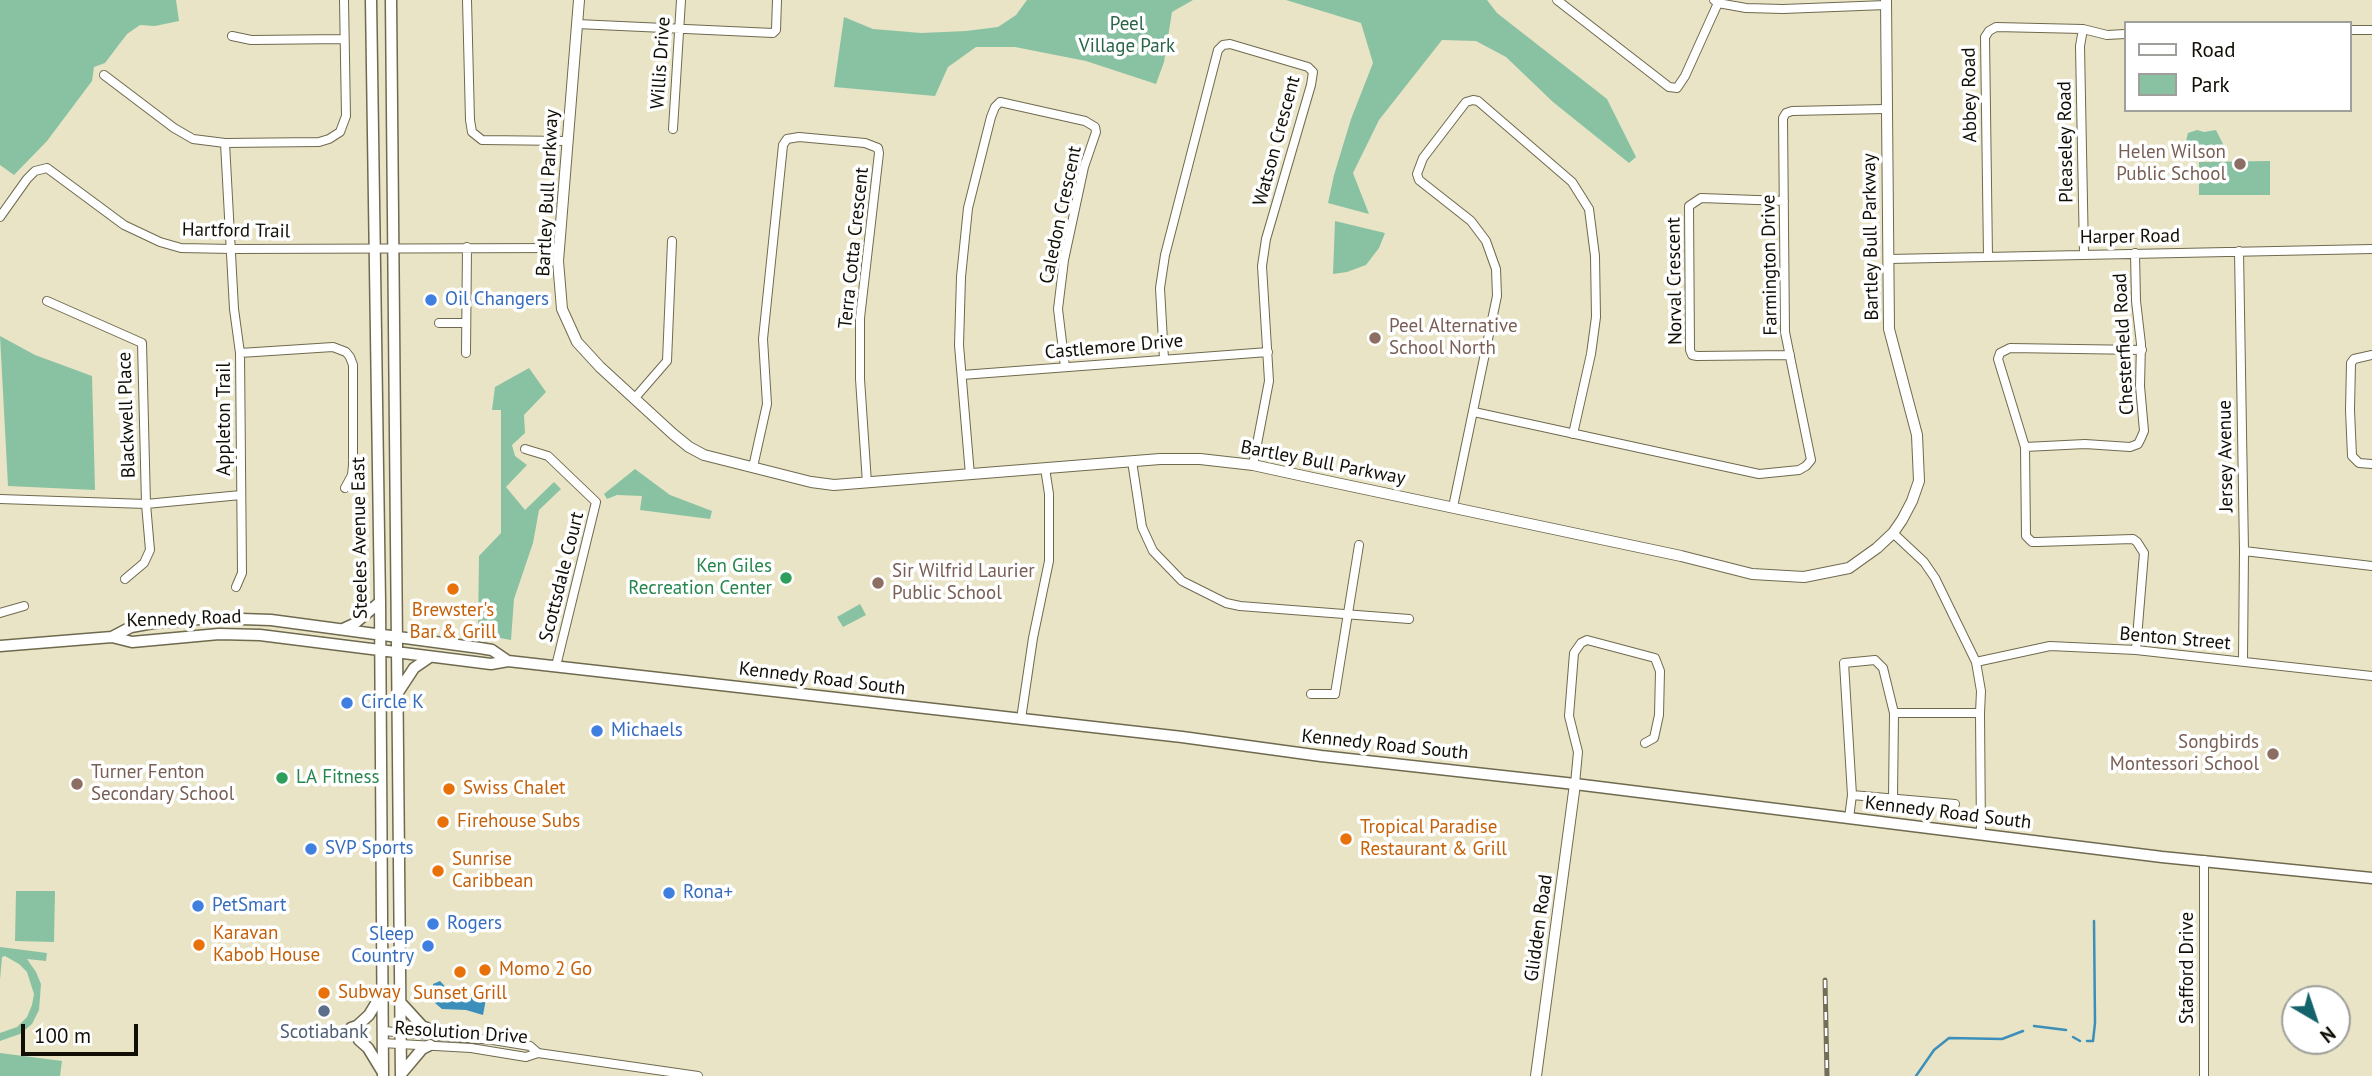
<!DOCTYPE html>
<html>
<head>
<meta charset="utf-8">
<style>
  body { margin:0 }
  #map { position:relative; width:2372px; height:1076px; overflow:hidden; background:#e9e4c5; font-family:"PT Sans",sans-serif }
  canvas { display:block }
  .legend { position:absolute; left:2124px; top:21px; width:228px; height:91px; box-sizing:border-box; background:#fff; border:2px solid #9f9f9b; margin:0; padding:9px 12px; list-style:none; font-size:21px; color:#100e05 }
  .legend li { display:flex; align-items:center; gap:14px; height:35px }
  .legend b { width:35px; border:2px solid #9f9f9b }
  .north { position:absolute; left:2281px; top:985px; width:70px; height:70px; box-sizing:border-box; background:#fff; border:2px solid #9f9f9b; border-radius:50%; rotate:141deg; font-size:19px; font-weight:700; line-height:28px; text-align:center; color:#100e05 }
  .north::after { content:''; display:block; margin:auto; width:24px; height:32px; background:#14636a; clip-path:polygon(50% 0,100% 100%,50% 72%,0 100%) }
  .scale { position:absolute; left:21px; top:1024px; width:117px; height:32px; box-sizing:border-box; border:4px solid #100e05; border-top:0; padding-left:9px; font-size:21px; line-height:24px; white-space:nowrap; color:#100e05; -webkit-text-stroke:5px #fff; paint-order:stroke }
</style>
</head>
<body>
<div id="map">
<canvas width="2372" height="1076"></canvas>
<ul class="legend">
<li><b style="height:9px;background:#fff"></b>Road</li>
<li><b style="height:19px;background:#89c2a2"></b>Park</li>
</ul>
<div class="north">N</div>
<div class="scale">100 m</div>
</div>
<script>
const context = document.querySelector('canvas').getContext('2d');
context.lineJoin = 'round';
function fillPath(path, color) {
  context.fillStyle = color;
  context.fill(path, 'evenodd');
}
function shape(rows) {
  const path = new Path2D();
  for (const r of rows) {
    path.moveTo(r[0], r[1]);
    for (let i = 2; i < r.length; i += 2) path.lineTo(r[i], r[i + 1]);
  }
  return path;
}
function strokePath(path, color, width, dash) {
  context.strokeStyle = color;
  context.lineWidth = width;
  context.lineCap = dash ? 'butt' : 'round';
  context.setLineDash(dash || []);
  context.stroke(path);
}
function drawText(font, color, halo, rows, align = 'center') {
  context.font = font + ' "PT Sans",sans-serif';
  context.lineWidth = 7;
  context.setLineDash([]);
  context.textBaseline = 'middle';
  context.strokeStyle = halo;
  context.fillStyle = color;
  for (const [text, x, y, turn = 0] of rows) {
    context.save();
    context.translate(x, y);
    context.rotate((+turn || 0) * Math.PI / 180);
    context.textAlign = isNaN(turn) ? turn : align;
    if (halo) context.strokeText(text, 0, 0);
    context.fillText(text, 0, 0);
    context.restore();
  }
}
fillPath(shape([
  [0,0,176,0,179,21,155,26,140,25,127,34,105,63,94,67,92,81,47,141,14,175,0,165],
  [1027,0,1193,0,1172,12,1164,62,1156,84,1086,61,1015,47,976,47,948,67,935,96,834,87,844,17,873,29,921,33,966,31,998,27,1016,15],
  [1286,0,1487,0,1497,13,1607,99,1636,157,1629,163,1553,102,1506,57,1476,41,1442,40,1379,120,1353,173,1369,214,1328,203,1334,175,1351,119,1373,63,1361,23],
  [2197,130,2204,132,2216,130,2228,154,2198,156,2186,141,2188,133],
  [2270,161,2270,195,2199,195,2199,162],
  [1335,221,1385,233,1379,248,1366,265,1347,272,1333,274],
  [0,336,35,355,92,376,95,490,8,486],
  [529,368,546,392,524,415,525,433,512,445,515,456,527,465,506,487,525,510,554,482,561,489,539,510,533,543,514,599,511,640,478,634,479,556,501,533,501,410,492,410,495,387],
  [635,469,670,495,712,511,710,519,640,510,642,496,617,495,607,499,604,494],
  [860,604,866,615,843,627,837,617],
  [16,891,55,891,54,942,15,941],
  [0,947,47,953,46,961,27,959,36,972,41,984,39,1010,32,1024,20,1034,0,1041,0,1033,17,1027,27,1017,32,1005,34,994,27,972,19,964,5,956,2,957,0,980],
  [0,1053,62,1061,60,1076,0,1076]
]), '#89c2a2');
fillPath(shape([
  [440,981,454,996,486,999,483,1015,466,1010,442,1009,435,1003,433,984]
]), '#3b8fba');
strokePath(shape([
  [2034,1026,2066,1030],
  [2073,1037,2080,1041],
  [2087,1041,2093,1041,2095,1023,2094,921],
  [1916,1076,1934,1050,1949,1038,2002,1039,2023,1031]
]), '#3b8fba', 2.5);
const minor = shape([
  [467,0,470,120,472,132,482,140,568,141],
  [1557,0,1669,87,1677,88,1685,76,1718,3],
  [1714,0,1718,3,1746,8,1783,9,1886,5],
  [577,24,773,33,776,30,777,0],
  [2083,29,2080,46,2084,254],
  [2349,30,2372,30],
  [232,36,251,40,344,39],
  [104,75,174,128,193,139,225,143,319,142,329,139,340,132,346,116,344,0],
  [673,129,681,0],
  [225,143,234,309,240,353,242,573,236,587],
  [1784,201,1701,198,1689,206,1690,350,1692,355,1697,356,1790,355],
  [0,217,27,179,35,171,47,168,124,225,160,242,181,248,232,249,560,248],
  [2239,251,2244,551,2243,660],
  [1988,257,1985,37,1989,31,1996,27,2083,29,2107,35,2125,34],
  [1889,259,2372,249],
  [47,301,142,343,146,504,150,550,144,563,125,579],
  [439,323,466,323],
  [240,353,333,347,346,352,350,357,353,365,353,465,352,475,345,488],
  [466,353,467,247],
  [2372,355,2354,359,2351,363,2350,410,2352,456,2359,463,2372,464],
  [1164,359,1160,288,1165,255,1218,50,1223,45,1230,44,1308,67,1313,72,1311,85,1266,239,1262,266,1269,381,1253,465],
  [962,375,1268,352],
  [634,399,667,361,672,241],
  [1474,412,1759,474,1799,470,1806,466,1811,460,1785,332,1783,118,1786,113,1792,111,1885,109],
  [2025,447,2085,444,2130,447,2138,444,2141,438,2144,431,2140,386,2141,344,2136,301,2135,253],
  [525,449,548,456,596,502,556,666],
  [1132,461,1142,527,1147,538,1153,551,1182,581,1226,603,1240,606,1409,619],
  [753,467,767,404,763,339,783,145,787,139,799,137,865,143,878,148,879,153,860,318,860,379,867,483],
  [970,475,959,345,961,277,968,208,991,117,995,107,1000,102,1085,121,1095,127,1096,132,1084,167,1064,260,1058,309,1065,367],
  [0,499,146,504,241,495],
  [1453,507,1497,296,1496,269,1486,241,1471,221,1419,180,1417,174,1423,158,1459,111,1466,102,1473,100,1478,101,1572,182,1589,209,1595,256,1596,317,1591,354,1573,434],
  [1893,533,1924,562,1935,578,1976,662,1981,691,1980,713,1981,835],
  [2244,551,2372,566],
  [0,613,24,606],
  [2136,650,2144,553,2137,542,2133,539,2037,542,2032,542,2026,536,2025,447,1998,359,2000,353,2010,348,2142,350],
  [1976,662,2050,646,2136,650,2372,676],
  [1311,694,1335,694,1359,545],
  [1894,713,1980,713],
  [1021,719,1033,638,1049,561,1049,494,1045,468],
  [1575,784,1578,752,1569,716,1574,653,1581,643,1587,640,1655,658,1660,671,1659,715,1654,738,1645,743],
  [1852,795,1955,804],
  [1849,818,1852,795,1844,663,1875,660,1883,668,1894,713,1893,797],
  [2204,860,2204,1076],
  [383,1031,493,1040,530,1046,538,1053],
  [382,1043,471,1048,526,1057,538,1053,698,1076]
]);
const tertiary = shape([
  [579,0,558,261,562,309,577,342,600,367,673,434,689,447,704,455,811,482,834,485,1160,459,1200,459,1253,465,1308,477,1681,556,1752,574,1804,577,1849,568,1877,548,1893,533,1902,520,1912,501,1919,481,1917,435,1889,329,1886,0],
  [1536,1076,1575,784]
]);
const secondary = shape([
  [371,0,380,602,383,1076],
  [391,0,401,1076],
  [343,629,354,624,380,602],
  [112,637,131,627,153,623,211,618,271,620,480,648,492,650,508,661,1182,737,1321,756,1575,784,2162,857,2372,878],
  [0,646,112,637,132,642,219,634,260,635,491,664,508,661],
  [397,694,414,668,430,657],
  [401,1003,422,1026,442,1035],
  [351,1028,357,1026,369,1015,381,995],
  [359,1040,368,1048,382,1071],
  [401,1074,422,1049,430,1045]
]);
strokePath(minor, '#6f6a4f', 10);
strokePath(tertiary, '#6f6a4f', 12);
strokePath(secondary, '#6f6a4f', 13);
strokePath(minor, '#fff', 8);
strokePath(tertiary, '#fff', 10);
strokePath(secondary, '#fff', 10);
const rail = shape([
  [1825,980,1827,1076]
]);
strokePath(rail, '#726e5b', 5);
strokePath(rail, '#fff', 2.5, [8]);
for (const [x, y, r, color] of [
  [2240,164,7,"#8d6e63"],
  [431,300,7,"#3f7fe0"],
  [1375,338,7,"#8d6e63"],
  [786,578,7,"#2e9e5b"],
  [878,583,7,"#8d6e63"],
  [453,589,7,"#e8710a"],
  [347,703,7,"#3f7fe0"],
  [597,731,7,"#3f7fe0"],
  [2273,754,7,"#8d6e63"],
  [282,778,7,"#2e9e5b"],
  [77,784,7,"#8d6e63"],
  [449,789,7,"#e8710a"],
  [443,822,7,"#e8710a"],
  [1346,839,7,"#e8710a"],
  [311,849,7,"#3f7fe0"],
  [438,871,7,"#e8710a"],
  [669,893,7,"#3f7fe0"],
  [198,906,7,"#3f7fe0"],
  [433,924,7,"#3f7fe0"],
  [199,945,7,"#e8710a"],
  [428,946,7,"#3f7fe0"],
  [485,970,7,"#e8710a"],
  [460,972,7,"#e8710a"],
  [324,993,7,"#e8710a"],
  [324,1011,7,"#5c6f8a"]
]) {
  const dot = new Path2D();
  dot.arc(x, y, r, 0, 2 * Math.PI);
  context.fillStyle = color;
  context.fill(dot);
  strokePath(dot, '#fff', 2.5);
}
drawText('19px', '#286446', '#fff', [
  ["Peel",1127,25],
  ["Village Park",1127,47]
]);
drawText('19px', '#100e05', '#fff', [
  ["Willis Drive",661,63,-86],
  ["Abbey Road",1970,95,-91],
  ["Watson Crescent",1277,141,-75],
  ["Pleaseley Road",2066,142,-91],
  ["Bartley Bull Parkway",548,193,-87],
  ["Caledon Crescent",1061,215,-78],
  ["Hartford Trail",236,231,1],
  ["Bartley Bull Parkway",1871,237,-91],
  ["Harper Road",2130,237,-1],
  ["Terra Cotta Crescent",854,248,-84],
  ["Farmington Drive",1770,265,-91],
  ["Norval Crescent",1675,281,-91],
  ["Chesterfield Road",2124,344,-93],
  ["Castlemore Drive",1114,347,-5],
  ["Blackwell Place",127,415,-92],
  ["Appleton Trail",225,419,-90],
  ["Jersey Avenue",2226,456,-91],
  ["Bartley Bull Parkway",1323,463,11],
  ["Steeles Avenue East",360,538,-91],
  ["Scottsdale Court",562,577,-76],
  ["Kennedy Road",184,619,-2],
  ["Benton Street",2175,639,5],
  ["Kennedy Road South",822,679,7],
  ["Kennedy Road South",1385,745,6],
  ["Kennedy Road South",1948,813,7],
  ["Glidden Road",1539,928,-82],
  ["Stafford Drive",2188,968,-90],
  ["Resolution Drive",461,1033,4]
]);
drawText('19px', '#785e54', '#fff', [
  ["Helen Wilson",2226,153,"right"],
  ["Public School",2226,175,"right"],
  ["Peel Alternative",1389,327],
  ["School North",1389,349],
  ["Sir Wilfrid Laurier",892,572],
  ["Public School",892,594],
  ["Songbirds",2259,743,"right"],
  ["Montessori School",2259,765,"right"],
  ["Turner Fenton",91,773],
  ["Secondary School",91,795]
], 'left');
drawText('19px', '#366cbe', '#fff', [
  ["Oil Changers",445,300],
  ["Circle K",361,703],
  ["Michaels",611,731],
  ["SVP Sports",325,849],
  ["Rona+",683,893],
  ["PetSmart",212,906],
  ["Rogers",447,924],
  ["Sleep",414,935,"right"],
  ["Country",414,957,"right"]
], 'left');
drawText('19px', '#27864d', '#fff', [
  ["Ken Giles",772,567],
  ["Recreation Center",772,589],
  ["LA Fitness",296,778,"left"]
], 'right');
drawText('19px', '#c56008', '#fff', [
  ["Brewster's",453,611,"center"],
  ["Bar & Grill",453,633,"center"],
  ["Swiss Chalet",463,789],
  ["Firehouse Subs",457,822],
  ["Tropical Paradise",1360,828],
  ["Restaurant & Grill",1360,850],
  ["Sunrise",452,860],
  ["Caribbean",452,882],
  ["Karavan",213,934],
  ["Kabob House",213,956],
  ["Momo 2 Go",499,970],
  ["Subway",338,993],
  ["Sunset Grill",460,994,"center"]
], 'left');
drawText('19px', '#4e5e75', '#fff', [
  ["Scotiabank",324,1033]
]);
</script>
</body>
</html>
